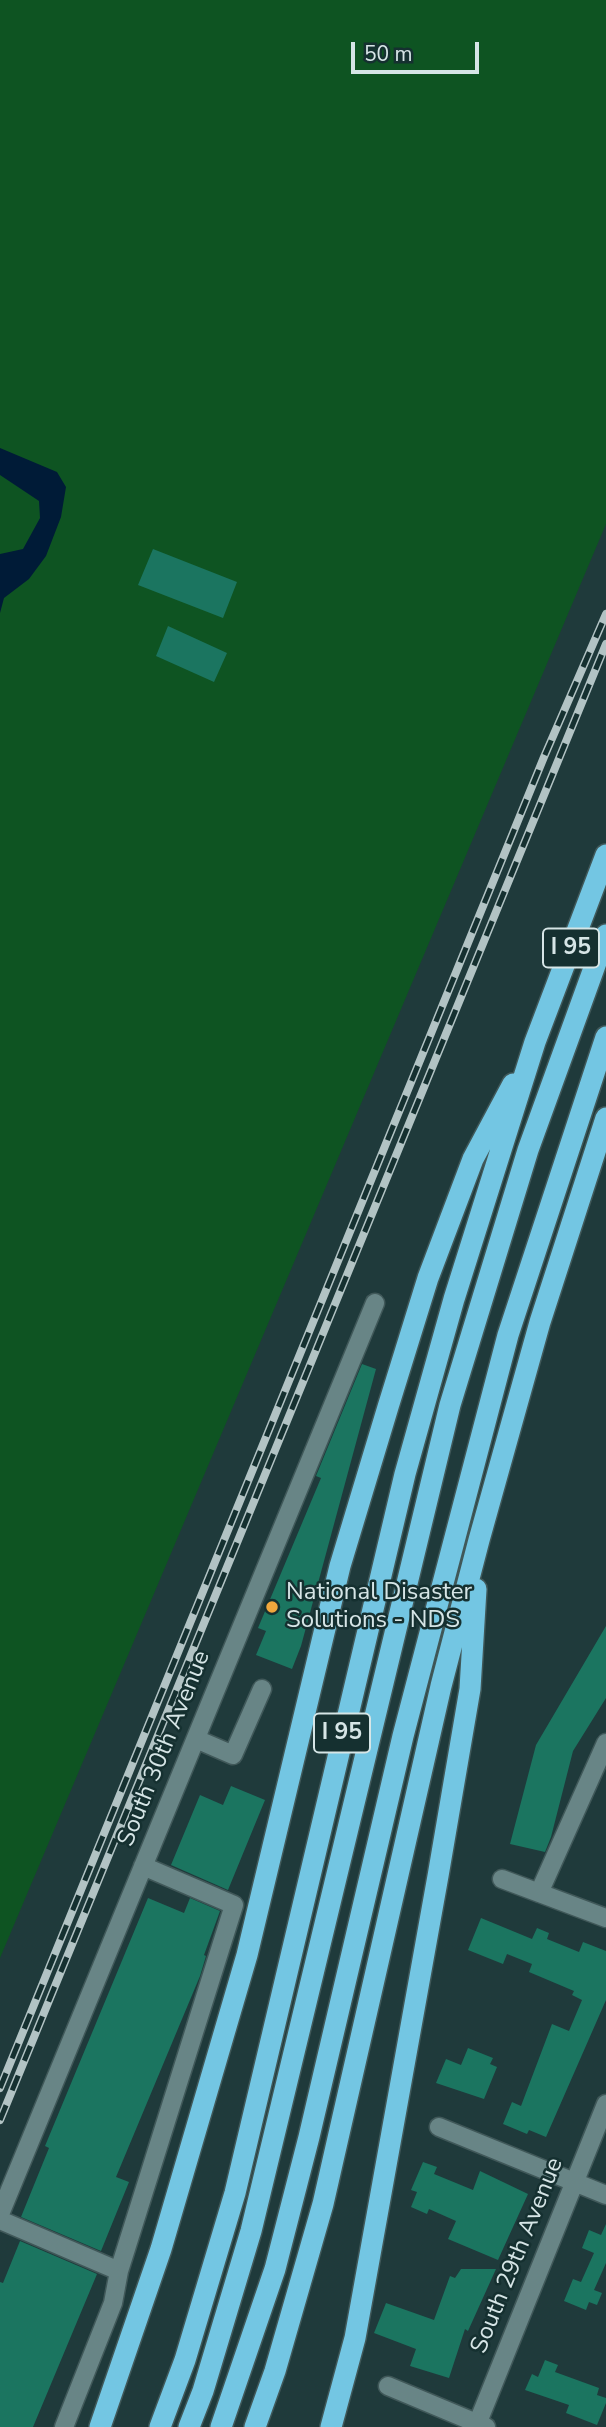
<!DOCTYPE html>
<html>
<head>
<meta charset="utf-8">
<style>
  body { margin:0 }
  #map { position:relative; width:606px; height:2427px; overflow:hidden; background:#1f3a3b; font-family:"Nunito Sans",sans-serif }
  canvas { display:block }
  .scale { position:absolute; left:351px; top:42px; width:128px; height:32px; box-sizing:border-box; border:4px solid #d6e5e6; border-top:0; padding-left:9px; font-size:21px; line-height:24px; white-space:nowrap; color:#d6e5e6; -webkit-text-stroke:5px #153030; paint-order:stroke }
</style>
</head>
<body>
<div id="map">
<canvas width="606" height="2427"></canvas>
<div class="scale">50 m</div>
</div>
<script>
const context = document.querySelector('canvas').getContext('2d');
context.lineJoin = 'round';
function fillPath(path, color) {
  context.fillStyle = color;
  context.fill(path, 'evenodd');
}
function shape(rows) {
  const path = new Path2D();
  for (const r of rows) {
    path.moveTo(r[0], r[1]);
    for (let i = 2; i < r.length; i += 2) path.lineTo(r[i], r[i + 1]);
  }
  return path;
}
function strokePath(path, color, width, dash) {
  context.strokeStyle = color;
  context.lineWidth = width;
  context.lineCap = dash ? 'butt' : 'round';
  context.setLineDash(dash || []);
  context.stroke(path);
}
function drawText(font, color, halo, rows, align = 'center') {
  context.font = font + ' "Nunito Sans",sans-serif';
  context.lineWidth = 5;
  context.setLineDash([]);
  context.textBaseline = 'middle';
  context.strokeStyle = halo;
  context.fillStyle = color;
  for (const [text, x, y, turn = 0] of rows) {
    context.save();
    context.translate(x, y);
    context.rotate((+turn || 0) * Math.PI / 180);
    context.textAlign = isNaN(turn) ? turn : align;
    if (halo) context.strokeText(text, 0, 0);
    context.fillText(text, 0, 0);
    context.restore();
  }
}
fillPath(shape([
  [0,0,606,0,606,524,0,1958]
]), '#0e5422');
fillPath(shape([
  [0,448,57,472,66,487,61,517,46,556,29,579,4,598,0,613,0,554,23,549,40,518,39,501,0,475]
]), '#001b37');
fillPath(shape([
  [153,549,237,582,223,618,138,585],
  [168,626,227,653,214,682,156,656],
  [362,1364,376,1369,301,1646,292,1669,256,1655,266,1631,258,1628,321,1478,316,1476],
  [606,1626,606,1698,573,1751,551,1837,545,1852,510,1844,536,1745],
  [231,1786,265,1800,228,1890,171,1865,200,1795,223,1805],
  [148,1898,184,1913,190,1898,220,1911,204,1955,206,1956,200,1976,116,2177,129,2182,101,2251,21,2217,49,2148,45,2146],
  [481,1918,532,1939,537,1928,549,1933,547,1939,579,1952,583,1942,606,1951,606,2000,546,2137,529,2130,527,2134,503,2124,512,2102,521,2106,552,2024,569,2031,582,2000,572,1995,574,1991,529,1972,532,1964,507,1954,503,1964,468,1950],
  [468,2048,493,2058,490,2064,497,2067,484,2099,436,2083,446,2059,461,2065],
  [423,2162,437,2167,434,2174,473,2190,480,2171,528,2194,498,2260,448,2239,456,2221,429,2209,427,2214,411,2207,417,2192,411,2190],
  [606,2224,606,2263,594,2290,602,2293,597,2305,589,2302,586,2310,564,2301,573,2279,581,2282,594,2253,582,2248,589,2230,601,2235],
  [20,2241,97,2274,33,2427,0,2427,0,2282,3,2283],
  [461,2269,496,2269,468,2331,465,2329,449,2378,410,2366,416,2349,374,2333,386,2303,434,2320,450,2276,455,2278],
  [545,2360,558,2365,555,2372,599,2388,597,2395,606,2398,606,2403,597,2425,566,2413,569,2405,525,2390,532,2374,538,2377]
]), '#1b7560');
const minor = shape([
  [196,1739,233,1755,262,1689],
  [502,1879,606,1918],
  [539,1893,606,1743],
  [439,2127,606,2195],
  [0,2214,375,1303],
  [0,2220,119,2271,113,2303,64,2427],
  [119,2271,234,1905,143,1866],
  [388,2386,486,2427],
  [476,2427,606,2104]
]);
const highway = shape([
  [100,2427,161,2249,247,1955,340,1566,388,1407,428,1278,473,1159,513,1084],
  [160,2427,185,2360,235,2193,405,1474,454,1299,535,1042,606,855],
  [189,2427,203,2391,251,2231,450,1405,528,1150,606,935],
  [221,2427,275,2269,309,2137,403,1736,508,1335,606,1037],
  [255,2427,275,2371,323,2204,441,1686,479,1540,540,1322,606,1118],
  [331,2427,355,2338,438,1876,470,1689,476,1589]
]);
strokePath(minor, '#405859', 21);
strokePath(highway, '#405859', 24);
strokePath(minor, '#688586', 18);
strokePath(highway, '#73c6e3', 21);
const rail = shape([
  [0,2088,544,757,606,614],
  [0,2120,606,644]
]);
strokePath(rail, '#b2c3c4', 8);
strokePath(rail, '#153030', 5, [16]);
for (const [x, y, r, color] of [
  [272,1607,7,"#efa73d"]
]) {
  const dot = new Path2D();
  dot.arc(x, y, r, 0, 2 * Math.PI);
  context.fillStyle = color;
  context.fill(dot);
  strokePath(dot, '#153030', 2.5);
}
for (const [x, y, w] of [
  [571,948,56],
  [342,1733,56]
]) {
  const box = new Path2D();
  box.roundRect(x - w / 2, y - 19.5, w, 39, 5);
  context.fillStyle = '#153030';
  context.fill(box);
  strokePath(box, '#d6e5e6', 2);
}
drawText('bold 23px', '#d6e5e6', null, [
  ["I 95",571,948],
  ["I 95",342,1733]
]);
drawText('24px', '#d6e5e6', '#153030', [
  ["National Disaster",286,1593],
  ["Solutions - NDS",286,1621]
], 'left');
drawText('24px', '#d6e5e6', '#153030', [
  ["South 30th Avenue",165,1749,-68],
  ["South 29th Avenue",518,2256,-68]
]);
</script>
</body>
</html>
